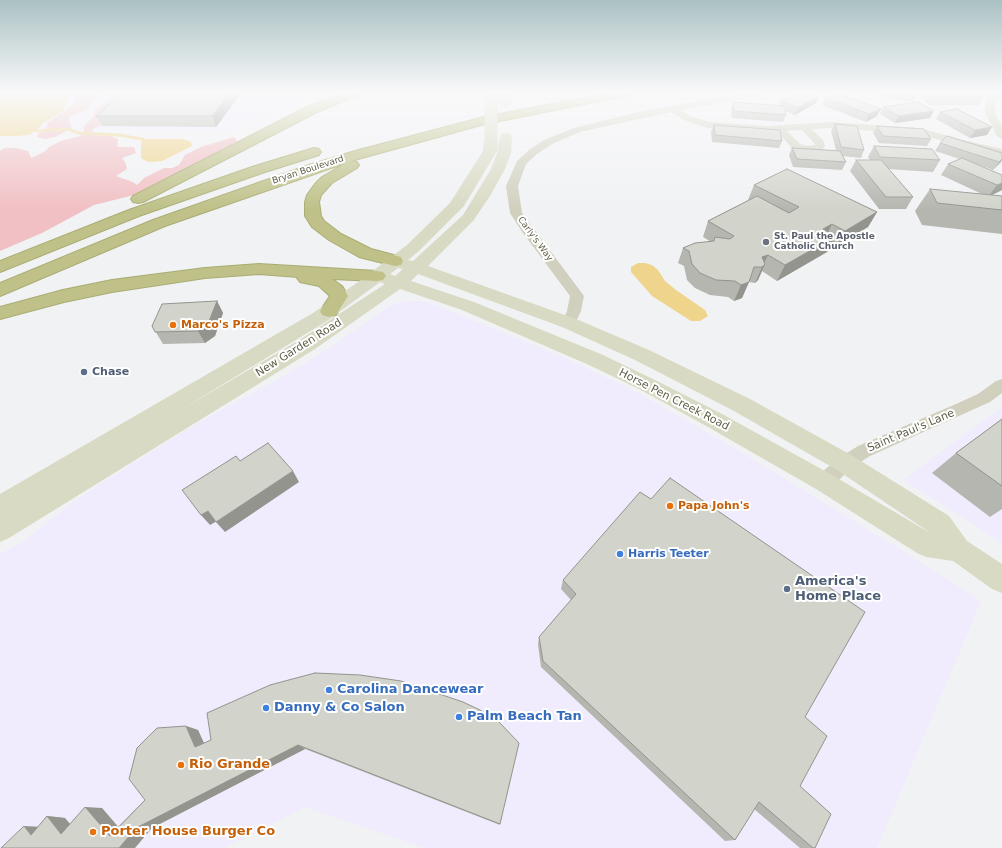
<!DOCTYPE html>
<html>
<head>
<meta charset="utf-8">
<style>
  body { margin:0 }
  canvas { display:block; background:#f1f2f4 }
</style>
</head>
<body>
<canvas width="1002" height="848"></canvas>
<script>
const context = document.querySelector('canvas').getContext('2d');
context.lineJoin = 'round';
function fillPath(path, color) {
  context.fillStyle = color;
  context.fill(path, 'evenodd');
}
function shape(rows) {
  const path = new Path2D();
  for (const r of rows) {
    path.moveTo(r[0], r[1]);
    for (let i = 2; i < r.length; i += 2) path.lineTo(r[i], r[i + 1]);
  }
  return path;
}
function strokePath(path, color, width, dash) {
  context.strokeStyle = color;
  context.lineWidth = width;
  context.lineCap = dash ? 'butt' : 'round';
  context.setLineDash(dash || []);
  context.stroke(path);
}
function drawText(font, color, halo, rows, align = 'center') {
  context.font = font + ' "DejaVu Sans",sans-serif';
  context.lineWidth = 4;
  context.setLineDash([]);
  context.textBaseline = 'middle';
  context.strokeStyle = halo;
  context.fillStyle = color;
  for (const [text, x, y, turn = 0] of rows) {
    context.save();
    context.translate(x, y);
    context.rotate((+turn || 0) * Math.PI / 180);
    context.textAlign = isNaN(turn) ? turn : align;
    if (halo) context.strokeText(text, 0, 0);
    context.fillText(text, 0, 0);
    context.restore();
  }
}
fillPath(shape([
  [70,92,326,92,229,131,100,130,36,131,42,124,64,110],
  [411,301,420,301,435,305,563,357,638,393,731,446,900,549,981,601,877,848,424,848,305,807,225,848,0,848,0,554,24,541,68,506,95,487,199,422,286,375,332,346,388,307,398,303],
  [1002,407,1002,543,903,480]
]), '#f0ecfd');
fillPath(shape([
  [77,92,101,92,95,97,87,110,69,116,70,124,72,128,55,137,45,139,37,137,38,134,46,129,48,122,75,104,73,101,76,99,72,96],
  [112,92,136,92,103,119,99,127,94,128,90,135,110,136,118,139,117,147,134,147,136,153,122,158,125,162,127,169,116,176,133,182,137,185,144,178,164,168,172,168,179,165,185,155,201,147,234,137,237,141,216,155,138,194,94,205,42,233,0,251,0,151,4,148,16,148,28,151,31,158,44,152,49,147,61,141,80,136,84,132,84,126,93,117,95,111,109,98]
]), '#f1c0c4');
fillPath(shape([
  [0,92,72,92,70,93,64,110,42,124,36,131,28,135,16,136,0,136],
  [143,139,183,139,191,142,192,146,162,161,148,162,141,158,141,142],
  [638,263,645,263,652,265,658,270,665,281,676,290,705,310,708,316,700,321,691,321,652,296,631,272,631,267]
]), '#efd48c');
strokePath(shape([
  [36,131,67,129,79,133,118,135,143,139]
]), '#efd48c', 3);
const highway = shape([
  [347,92,362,92,360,94,315,113,143,202,138,203,133,202,131,199,133,196,307,107,347,92],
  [615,92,636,92,634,94,630,95,485,124,351,161,357,162,359,165,357,168,332,183,321,195,319,202,321,216,324,221,341,234,371,249,401,257,403,261,401,265,395,266,359,257,329,240,312,227,305,216,305,202,307,195,315,184,322,177,346,163,165,226,0,296,0,283,153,220,306,166,355,151,484,117,615,92],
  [314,148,319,149,321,152,319,155,262,173,139,216,0,272,0,261,129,210,252,167,314,148],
  [259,264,377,271,383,272,386,276,383,280,377,281,332,279,342,286,348,296,336,315,329,317,322,315,320,311,330,296,319,286,300,282,297,278,298,277,259,274,205,278,112,292,64,302,0,319,0,307,63,290,112,280,205,268,259,264]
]);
strokePath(highway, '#aaad73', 2);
fillPath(shape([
  [750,92,766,92,762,95,681,110,692,117,709,122,767,126,831,122,920,128,963,140,1002,149,1002,155,957,145,919,134,831,128,812,129,823,140,825,146,822,150,806,152,792,148,777,131,708,128,686,121,671,112,580,132,552,144,537,154,526,164,518,186,522,213,584,296,581,311,574,326,569,328,564,326,562,323,567,311,570,296,523,233,510,213,506,186,517,161,529,150,544,140,574,128,639,112,750,92],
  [802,130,814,143,815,145,806,146,800,144,787,131,802,130],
  [966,92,1002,92,1002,98,996,97,995,113,1002,127,1002,139,997,136,985,113,987,96,970,95,966,92],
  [1002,379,1002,393,990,402,870,456,851,468,831,488,824,490,817,488,815,482,817,476,839,458,858,446,956,404,978,394,996,381,1002,379]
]), '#d1d0bf');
fillPath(shape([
  [500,92,511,92,511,104,509,107,501,107,499,104,500,92],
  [506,133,511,134,512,137,511,153,505,169,490,196,473,221,428,266,576,319,649,350,750,399,853,456,949,516,967,541,1002,564,1002,593,992,589,953,561,926,557,917,553,816,489,708,427,641,390,589,365,462,310,400,289,315,349,9,538,0,542,0,494,313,313,354,285,407,245,450,203,483,151,484,141,486,138,496,138,498,141,497,151,464,206,419,251,408,260,413,261,463,215,491,169,497,153,500,137,501,134,506,133],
  [398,268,403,269,395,276,390,274,398,268],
  [418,274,562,327,635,360,734,411,837,470,932,534,832,475,724,415,655,380,603,355,474,302,411,281,418,274],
  [380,282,385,284,301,339,179,411,327,321,380,282]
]), '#d9dac4');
fillPath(highway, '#bfc188');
strokePath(shape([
  [491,92,491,141]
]), '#d9dac4', 13);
fillPath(shape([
  [242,92,216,127,102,126,96,116],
  [869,92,918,92,917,95,913,102,869,94],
  [924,92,976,92,984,97,979,105,929,105,921,97],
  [819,96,816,103,795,115,785,111,786,115,783,122,732,118,731,109,733,102,778,106,780,101],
  [825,98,877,116,866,122,822,105],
  [883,107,930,118,895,123,880,114],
  [940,112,987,135,970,138,936,119],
  [835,124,864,150,861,158,843,156,846,162,842,170,793,167,789,155,792,148,836,150,831,131],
  [714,125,782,141,779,148,712,142,711,132],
  [877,126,931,139,927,146,879,143,873,133],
  [940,143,1001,162,993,170,980,165,1002,190,992,195,1002,196,1002,234,922,225,915,211,930,189,982,194,941,175,948,164,960,159,935,151],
  [874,146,940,160,933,172,888,169,913,197,906,209,879,209,850,171,856,160,870,160,868,157],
  [754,185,877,212,868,227,836,246,832,244,827,252,777,281,762,271,758,280,755,283,749,282,742,298,734,301,728,297,710,295,695,288,687,280,684,266,678,263,683,248,711,242,703,237,708,221,749,200,748,200],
  [217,301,223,313,215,336,205,343,163,344,152,326],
  [1002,419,1002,509,990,517,932,473,956,453],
  [563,580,805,717,800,786,815,848,800,848,754,809,735,840,725,841,541,667,538,645,539,637,571,600,561,589],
  [498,721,500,825,305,749,152,828,38,827,47,816,65,818,70,824,102,808,118,827,145,800,186,726,198,730,204,743]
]), '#b5b6af');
fillPath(shape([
  [231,92,242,92,216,127,212,116],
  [819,96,816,103,795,115,798,108],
  [881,109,877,116,866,122,869,114],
  [934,111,930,118,895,123,899,116],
  [992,127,987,135,970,138,975,130],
  [1002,159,1002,160,1001,162,993,170],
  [1002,183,1002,190,988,197,997,185],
  [877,212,868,227,836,246,845,231],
  [832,224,824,240,823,229],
  [836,236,827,252,777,281,785,265],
  [768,255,762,267,765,264,758,280,755,283,762,267,762,257],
  [749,282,742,298,734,301,741,285],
  [217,301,223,313,215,336,205,343,198,331],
  [293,471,299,482,225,532,216,522],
  [208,511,217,521,210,525,201,515],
  [186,726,198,730,207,750,195,747],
  [298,745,305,749,152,828,135,848,119,848,136,828],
  [85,807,102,808,126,836,110,836],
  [47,816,65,818,79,835,61,834],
  [24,826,44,827,31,835]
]), '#93948e');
const building = shape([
  [123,92,231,92,212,116,96,116,123,92],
  [798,92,805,92,819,96,798,108,780,101,798,92],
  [898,92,918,92,917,95,898,92],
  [927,92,976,92,984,97,934,97,927,92],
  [836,93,881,109,869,114,825,98,836,93],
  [733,102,784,106,786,115,734,111,733,102],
  [918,102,934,111,899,116,883,107,918,102],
  [957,109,992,127,975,130,940,112,957,109],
  [835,124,857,126,864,150,841,147,835,124],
  [714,125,780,130,782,141,715,135,714,125],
  [877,126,924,129,931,139,883,136,877,126],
  [947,136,1002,153,1002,159,999,162,940,143,947,136],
  [874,146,932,149,940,160,880,157,874,146],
  [792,148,840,151,846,162,797,159,792,148],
  [962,158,1002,175,1002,183,997,185,948,164,962,158],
  [856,160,881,160,913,197,886,197,856,160],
  [787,169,877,212,845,231,832,224,823,229,836,236,785,265,768,255,762,257,765,264,762,267,754,267,749,282,741,285,735,281,716,280,700,273,692,264,689,251,683,248,695,243,714,241,715,237,730,239,734,236,708,221,757,196,789,213,799,207,754,185,787,169],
  [930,189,1002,196,1002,210,937,203,930,189],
  [217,301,208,324,198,331,155,332,152,326,162,304,217,301],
  [1002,419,1002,486,956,453,1002,419],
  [268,443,293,471,216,522,208,511,201,515,182,490,236,456,240,461,268,443],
  [670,478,865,612,805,717,827,736,800,786,831,814,815,848,813,848,759,802,735,840,543,661,539,637,576,594,563,580,640,492,651,499,670,478],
  [315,673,360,675,401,681,463,702,480,710,498,721,519,743,500,824,298,745,136,828,119,848,1,848,24,826,31,835,47,816,61,834,85,807,110,836,145,800,129,779,137,748,157,728,186,726,195,747,211,740,207,713,270,685,315,673]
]);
fillPath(building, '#d2d4cb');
strokePath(building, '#93948e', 1);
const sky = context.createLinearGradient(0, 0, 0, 210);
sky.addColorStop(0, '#abc1c3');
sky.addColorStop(0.44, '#f9f9fa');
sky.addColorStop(1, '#f9f9fa00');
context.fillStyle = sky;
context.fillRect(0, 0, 1002, 210);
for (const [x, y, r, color] of [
  [766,242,4,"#6b7280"],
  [173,325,4,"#e8710a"],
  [84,372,4,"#5c6f8a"],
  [670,506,4,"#e8710a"],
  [620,554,4,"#3f7fe0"],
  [787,589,4,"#5c6f8a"],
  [329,690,4,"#3f7fe0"],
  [266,708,4,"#3f7fe0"],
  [459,717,4,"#3f7fe0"],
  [181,765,4,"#e8710a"],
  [93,832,4,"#e8710a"]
]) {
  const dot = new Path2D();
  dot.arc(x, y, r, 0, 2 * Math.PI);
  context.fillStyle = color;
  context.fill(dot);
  strokePath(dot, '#fff', 1.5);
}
drawText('9px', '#605f48', '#fff', [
  ["Bryan Boulevard",308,170,-18],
  ["Carly's Way",535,239,54]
]);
drawText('bold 9px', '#5b616d', '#fff', [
  ["St. Paul the Apostle",774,237],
  ["Catholic Church",774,247]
], 'left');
drawText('bold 11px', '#c56008', '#fff', [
  ["Marco's Pizza",181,325],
  ["Papa John's",678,506]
], 'left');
drawText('11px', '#605f48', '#fff', [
  ["New Garden Road",299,348,-32],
  ["Horse Pen Creek Road",674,400,27],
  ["Saint Paul's Lane",911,431,-23]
]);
drawText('bold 11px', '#4e5e75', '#fff', [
  ["Chase",92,372]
], 'left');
drawText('bold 11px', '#366cbe', '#fff', [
  ["Harris Teeter",628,554]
], 'left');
drawText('bold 13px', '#4e5e75', '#fff', [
  ["America's",795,582],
  ["Home Place",795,597]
], 'left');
drawText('bold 13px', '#366cbe', '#fff', [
  ["Carolina Dancewear",337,690],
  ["Danny & Co Salon",274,708],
  ["Palm Beach Tan",467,717]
], 'left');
drawText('bold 13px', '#c56008', '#fff', [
  ["Rio Grande",189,765],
  ["Porter House Burger Co",101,832]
], 'left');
</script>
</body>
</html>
